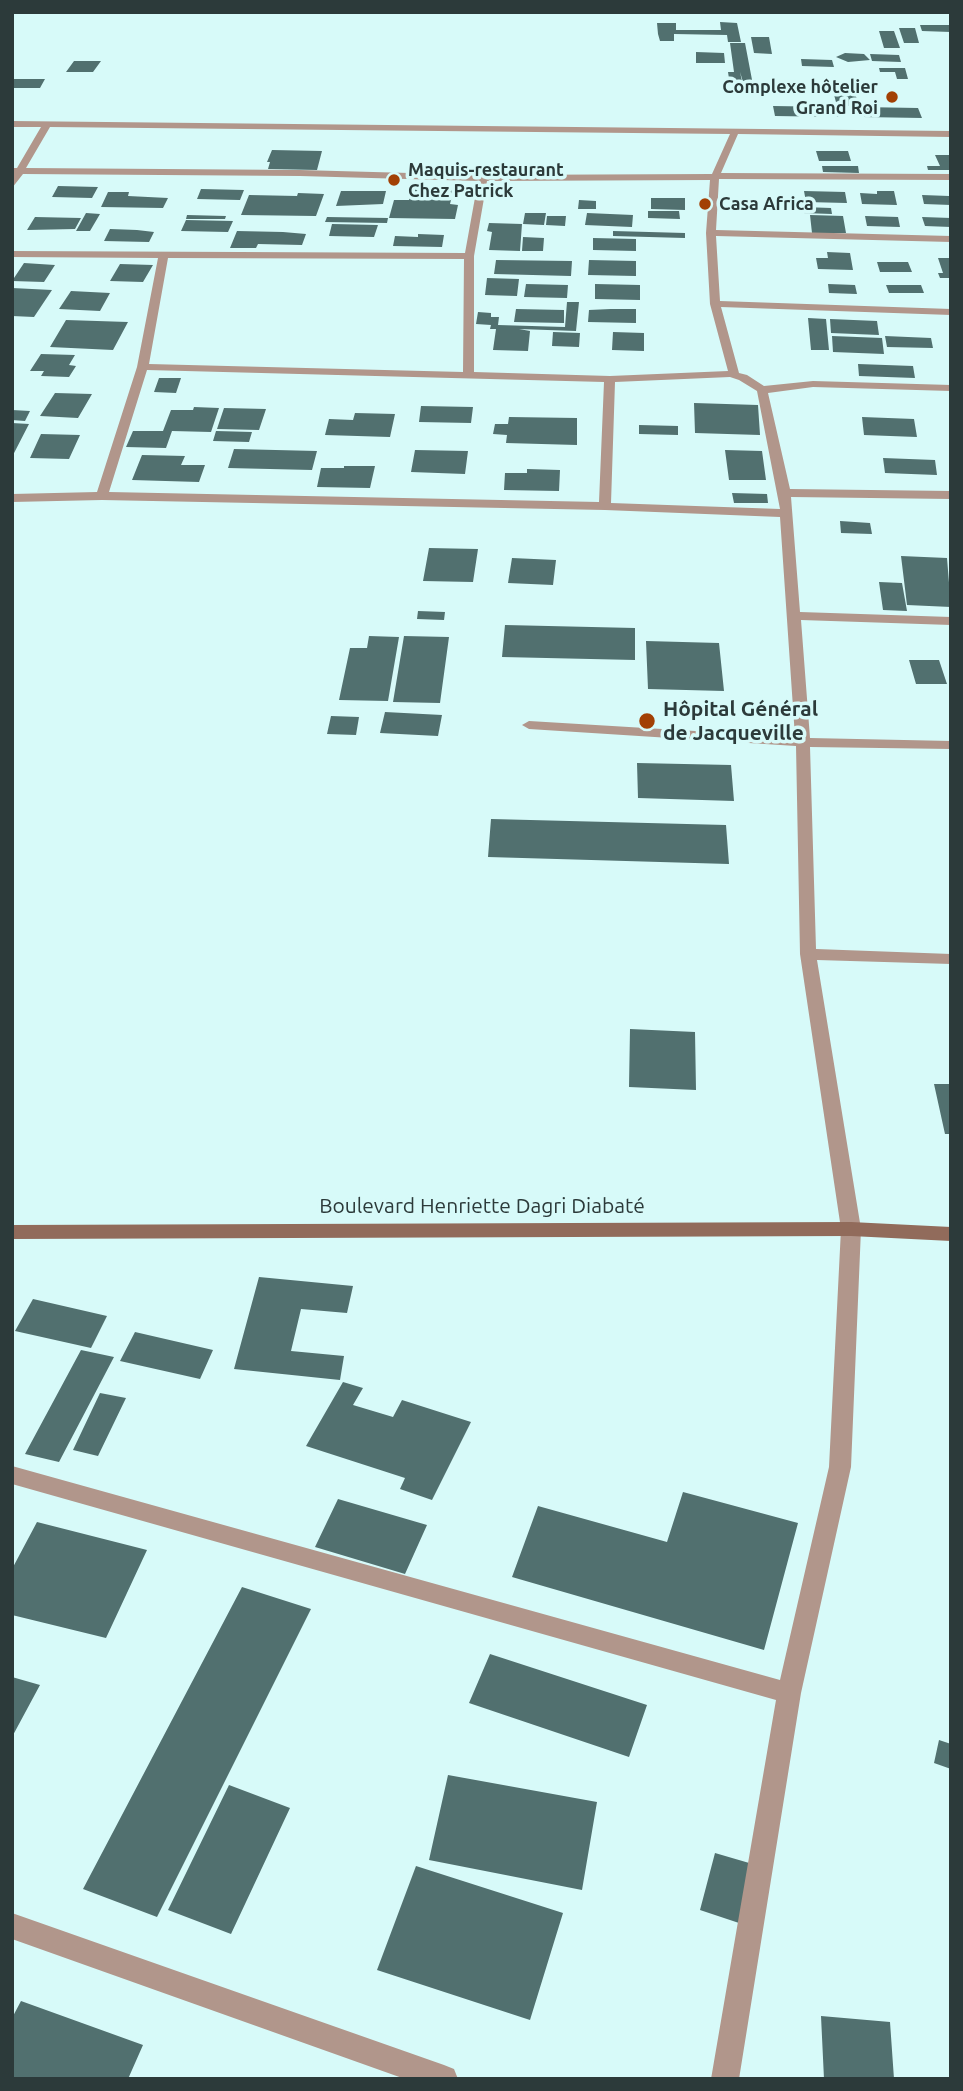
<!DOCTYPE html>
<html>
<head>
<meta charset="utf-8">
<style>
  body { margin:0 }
  #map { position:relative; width:963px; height:2091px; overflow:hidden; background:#d7faf9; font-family:Ubuntu,sans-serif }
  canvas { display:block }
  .frame { position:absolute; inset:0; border:14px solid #2c3a3a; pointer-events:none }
</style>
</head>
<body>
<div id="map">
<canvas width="963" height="2091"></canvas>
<div class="frame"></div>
</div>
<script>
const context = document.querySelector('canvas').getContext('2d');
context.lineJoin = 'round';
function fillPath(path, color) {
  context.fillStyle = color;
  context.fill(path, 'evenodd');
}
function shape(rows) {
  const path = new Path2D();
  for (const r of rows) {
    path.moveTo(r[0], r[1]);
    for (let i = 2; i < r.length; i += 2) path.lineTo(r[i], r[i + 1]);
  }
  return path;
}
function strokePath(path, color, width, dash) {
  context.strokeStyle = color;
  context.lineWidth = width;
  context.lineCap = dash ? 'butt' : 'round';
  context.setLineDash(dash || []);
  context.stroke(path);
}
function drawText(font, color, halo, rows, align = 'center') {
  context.font = font + ' Ubuntu,sans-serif';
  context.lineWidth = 7;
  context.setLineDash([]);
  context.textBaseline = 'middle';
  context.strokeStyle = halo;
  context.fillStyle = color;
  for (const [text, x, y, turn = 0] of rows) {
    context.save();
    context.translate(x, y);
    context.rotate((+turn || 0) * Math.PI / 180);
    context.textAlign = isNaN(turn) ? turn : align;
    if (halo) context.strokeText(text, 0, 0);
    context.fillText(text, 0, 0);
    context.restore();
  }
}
fillPath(shape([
  [720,22,737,23,741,42,728,42,727,35,674,34,674,41,660,41,658,34,657,23,676,23,676,30,721,30],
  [920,25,950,25,951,32,922,31],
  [899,28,915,28,919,43,904,43],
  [879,31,894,31,900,48,884,48],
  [751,37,769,37,772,54,754,53],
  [730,43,745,43,753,85,744,85,740,72,743,86,730,85,728,72,734,72],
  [696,52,724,53,725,63,696,63],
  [845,53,864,54,870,60,848,62,836,57],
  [870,54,899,55,901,62,872,61],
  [801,59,832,60,834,67,802,66],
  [74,61,101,61,93,72,66,72],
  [879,68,905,68,908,79,897,79,895,72,880,72],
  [14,79,45,79,40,88,12,88],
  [832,87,853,87,859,106,837,106],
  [773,106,838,107,840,117,775,116],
  [861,107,918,108,922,118,863,117],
  [272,150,322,151,317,170,268,169,270,162,267,162],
  [816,151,848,151,851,161,819,161],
  [935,155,951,155,951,170,928,170,927,166,940,166],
  [822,166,858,166,859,173,823,172],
  [58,186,98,187,92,198,52,197],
  [413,187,454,188,450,204,458,205,455,219,389,218,394,200,409,200],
  [201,189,244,190,240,200,197,199],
  [341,191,386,191,383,204,336,206],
  [804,191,845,192,847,203,806,202],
  [877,191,894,191,897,205,862,204,860,193,877,194],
  [108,192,129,192,128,196,168,198,163,208,101,207],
  [298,193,324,194,316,216,241,215,249,195,297,196],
  [922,195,949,196,951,205,924,204],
  [651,198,685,198,685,210,651,209],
  [579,200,596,201,596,209,578,209],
  [803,207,831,208,832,214,803,213],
  [648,211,679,211,680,219,648,218],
  [86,213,100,214,90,231,76,231],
  [525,213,546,213,544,225,523,224],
  [587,213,633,215,632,227,585,225],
  [187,215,226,216,225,219,186,219],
  [810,215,843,216,846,233,812,233],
  [547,216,566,216,565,226,546,225],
  [865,216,898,217,900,227,867,226],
  [35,217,81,218,75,229,27,230],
  [327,217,388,218,387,223,325,222],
  [922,217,951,218,951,227,925,226],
  [186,220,233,221,228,232,181,231],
  [489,223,522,224,520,251,489,250,492,232,487,231],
  [332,224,378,225,374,237,329,236],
  [110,229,137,230,154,232,149,242,104,241],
  [237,231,283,232,306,234,302,245,258,244,256,248,230,248],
  [613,231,685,233,685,238,613,236],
  [418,234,444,235,442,247,393,246,395,236,418,237],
  [523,237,544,238,543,251,522,251],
  [593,238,636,239,636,251,593,250],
  [827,252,850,253,853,270,818,269,816,258,828,258],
  [938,258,951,258,951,278,940,278,938,273,943,273],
  [496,260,572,261,571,276,494,274],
  [589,260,636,261,636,276,588,275],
  [877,262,908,262,912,272,880,272],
  [24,263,55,265,44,282,12,281],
  [120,264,153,265,143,282,110,281],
  [487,278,519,279,517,296,485,295],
  [526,284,568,285,567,298,524,297],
  [595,284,640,285,640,300,595,299],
  [828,284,855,285,857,294,829,293],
  [886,285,921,285,924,293,889,293],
  [12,288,52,290,34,317,12,316],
  [71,291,110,293,100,311,59,309],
  [567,302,579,302,576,331,519,329,530,331,528,351,493,350,496,329,490,329,491,325,476,324,478,312,491,313,491,317,499,317,498,325,565,327],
  [516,309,564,310,564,323,514,322],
  [611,309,636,309,636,323,588,322,589,310],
  [808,318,826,319,829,350,811,350],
  [830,319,877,321,879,335,831,333],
  [66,320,128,322,113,350,50,347],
  [553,332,580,333,579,347,552,346],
  [613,332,644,333,644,351,612,350],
  [832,336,882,338,884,354,833,352],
  [885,336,931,338,933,348,887,347],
  [41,354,75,355,69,365,76,366,69,377,41,376,44,371,30,371],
  [858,364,913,366,915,378,859,376],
  [159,378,181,378,176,393,154,392],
  [55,393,92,394,78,418,40,416],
  [694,403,758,405,760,435,695,433],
  [421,406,473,407,471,423,419,422],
  [194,407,219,408,211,432,172,431,166,448,126,447,133,431,163,431,171,410,193,410],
  [224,408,266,409,259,430,217,429],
  [12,410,30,411,25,421,12,420],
  [355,413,395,414,390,437,325,435,329,419,353,420],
  [509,417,577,418,577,445,506,443,507,435,493,434,495,424,508,424],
  [862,417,914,419,917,437,864,435],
  [12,423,29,424,12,457],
  [639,425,678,426,678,435,639,434],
  [216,431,252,432,249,442,213,441],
  [41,434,80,435,69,459,30,458],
  [234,449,317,451,312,470,228,468],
  [415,450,468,451,465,474,411,472],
  [725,450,762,451,766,480,729,480],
  [142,455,185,456,181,465,205,465,199,482,132,480],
  [883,458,935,460,937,475,885,473],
  [344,466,375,466,370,488,317,487,321,468,344,468],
  [527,469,560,470,559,491,504,490,505,473,527,473],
  [732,493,767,494,768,503,734,503],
  [840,521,870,523,872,534,841,533],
  [429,548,478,549,473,582,423,581],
  [901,556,947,558,951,607,907,605],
  [512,558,556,560,553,585,508,583],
  [879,582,902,583,907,611,883,610],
  [418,611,445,612,444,620,417,619],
  [505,625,635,628,635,660,502,657],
  [369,636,399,637,388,701,339,700,350,648,367,648],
  [404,636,449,637,440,703,393,702],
  [646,641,719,643,724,691,648,689],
  [909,660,939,660,947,684,916,684],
  [385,712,442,715,438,736,380,733],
  [331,716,359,717,356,735,327,734],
  [637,763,731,765,734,801,638,798],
  [491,819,726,825,729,864,488,857],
  [630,1029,695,1032,696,1090,629,1087],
  [934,1084,951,1084,951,1134,945,1134],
  [259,1277,353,1286,347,1313,301,1309,291,1351,344,1356,340,1380,234,1369],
  [33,1299,107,1316,91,1348,15,1331],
  [135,1332,213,1350,200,1379,120,1361],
  [81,1350,114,1357,59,1462,25,1454],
  [343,1382,363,1388,353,1405,393,1417,402,1400,471,1422,432,1500,400,1489,405,1478,306,1446],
  [100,1393,126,1398,98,1456,73,1450],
  [683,1492,798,1523,764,1650,512,1577,538,1506,667,1542],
  [338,1499,427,1525,405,1574,315,1547],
  [37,1522,147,1550,106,1638,12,1615,12,1569],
  [242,1587,311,1609,157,1917,83,1889],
  [490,1654,647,1705,629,1757,469,1703],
  [12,1677,40,1685,12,1737],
  [939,1740,951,1744,951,1769,934,1763],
  [448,1775,597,1802,582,1890,429,1860],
  [229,1785,290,1808,231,1934,168,1910],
  [715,1853,756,1865,742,1924,700,1910],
  [416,1866,563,1913,530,2020,377,1970],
  [21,2001,143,2045,128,2079,12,2079,12,2018],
  [821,2016,890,2022,894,2079,824,2079]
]), '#51706f');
fillPath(shape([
  [12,121,951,131,951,137,738,134,721,173,951,174,951,180,719,179,716,230,951,236,951,242,716,236,720,301,951,309,951,315,721,307,739,373,747,375,764,386,813,381,951,385,951,391,813,387,768,393,790,489,951,491,951,499,791,497,800,612,951,617,951,625,801,620,810,738,951,741,951,749,810,747,816,949,951,954,951,964,817,960,861,1229,851,1467,801,1693,739,2079,711,2079,776,1700,12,1484,12,1466,780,1680,829,1467,841,1229,800,954,796,746,529,729,522,725,529,721,795,737,780,517,605,510,102,500,12,502,12,494,97,492,137,367,158,258,12,257,12,251,465,253,478,181,300,176,23,174,12,188,12,168,17,168,41,127,12,127,12,121],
  [50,127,730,134,712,174,483,175,300,170,26,168,50,127],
  [710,180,706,233,710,304,728,371,610,376,474,372,474,256,487,181,710,180],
  [168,258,464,259,463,372,149,364,168,258],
  [147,370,604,382,599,502,109,492,147,370],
  [730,377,739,380,757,391,780,509,611,503,615,382,730,377],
  [12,1913,444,2065,454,2069,458,2079,405,2079,12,1939,12,1913]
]), '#b1968b');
fillPath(shape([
  [851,1222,951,1227,951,1241,851,1236,12,1239,12,1225,851,1222]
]), '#916b5b');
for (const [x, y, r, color] of [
  [892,97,7,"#a24004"],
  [394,180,7,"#a24004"],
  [705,204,7,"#a24004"],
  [647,721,9,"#a24004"]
]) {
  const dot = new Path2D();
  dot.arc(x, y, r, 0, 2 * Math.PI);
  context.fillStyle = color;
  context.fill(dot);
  strokePath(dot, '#d7faf9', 2.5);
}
drawText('bold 18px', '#2c3a3a', '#d7faf9', [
  ["Complexe hôtelier",878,87,"right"],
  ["Grand Roi",878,108,"right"],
  ["Maquis-restaurant",408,170],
  ["Chez Patrick",408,191],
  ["Casa Africa",719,204]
], 'left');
drawText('bold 21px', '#2c3a3a', '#d7faf9', [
  ["Hôpital Général",663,709],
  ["de Jacqueville",663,733]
], 'left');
drawText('21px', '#2c3a3a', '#d7faf9', [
  ["Boulevard Henriette Dagri Diabaté",482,1206]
]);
</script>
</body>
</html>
